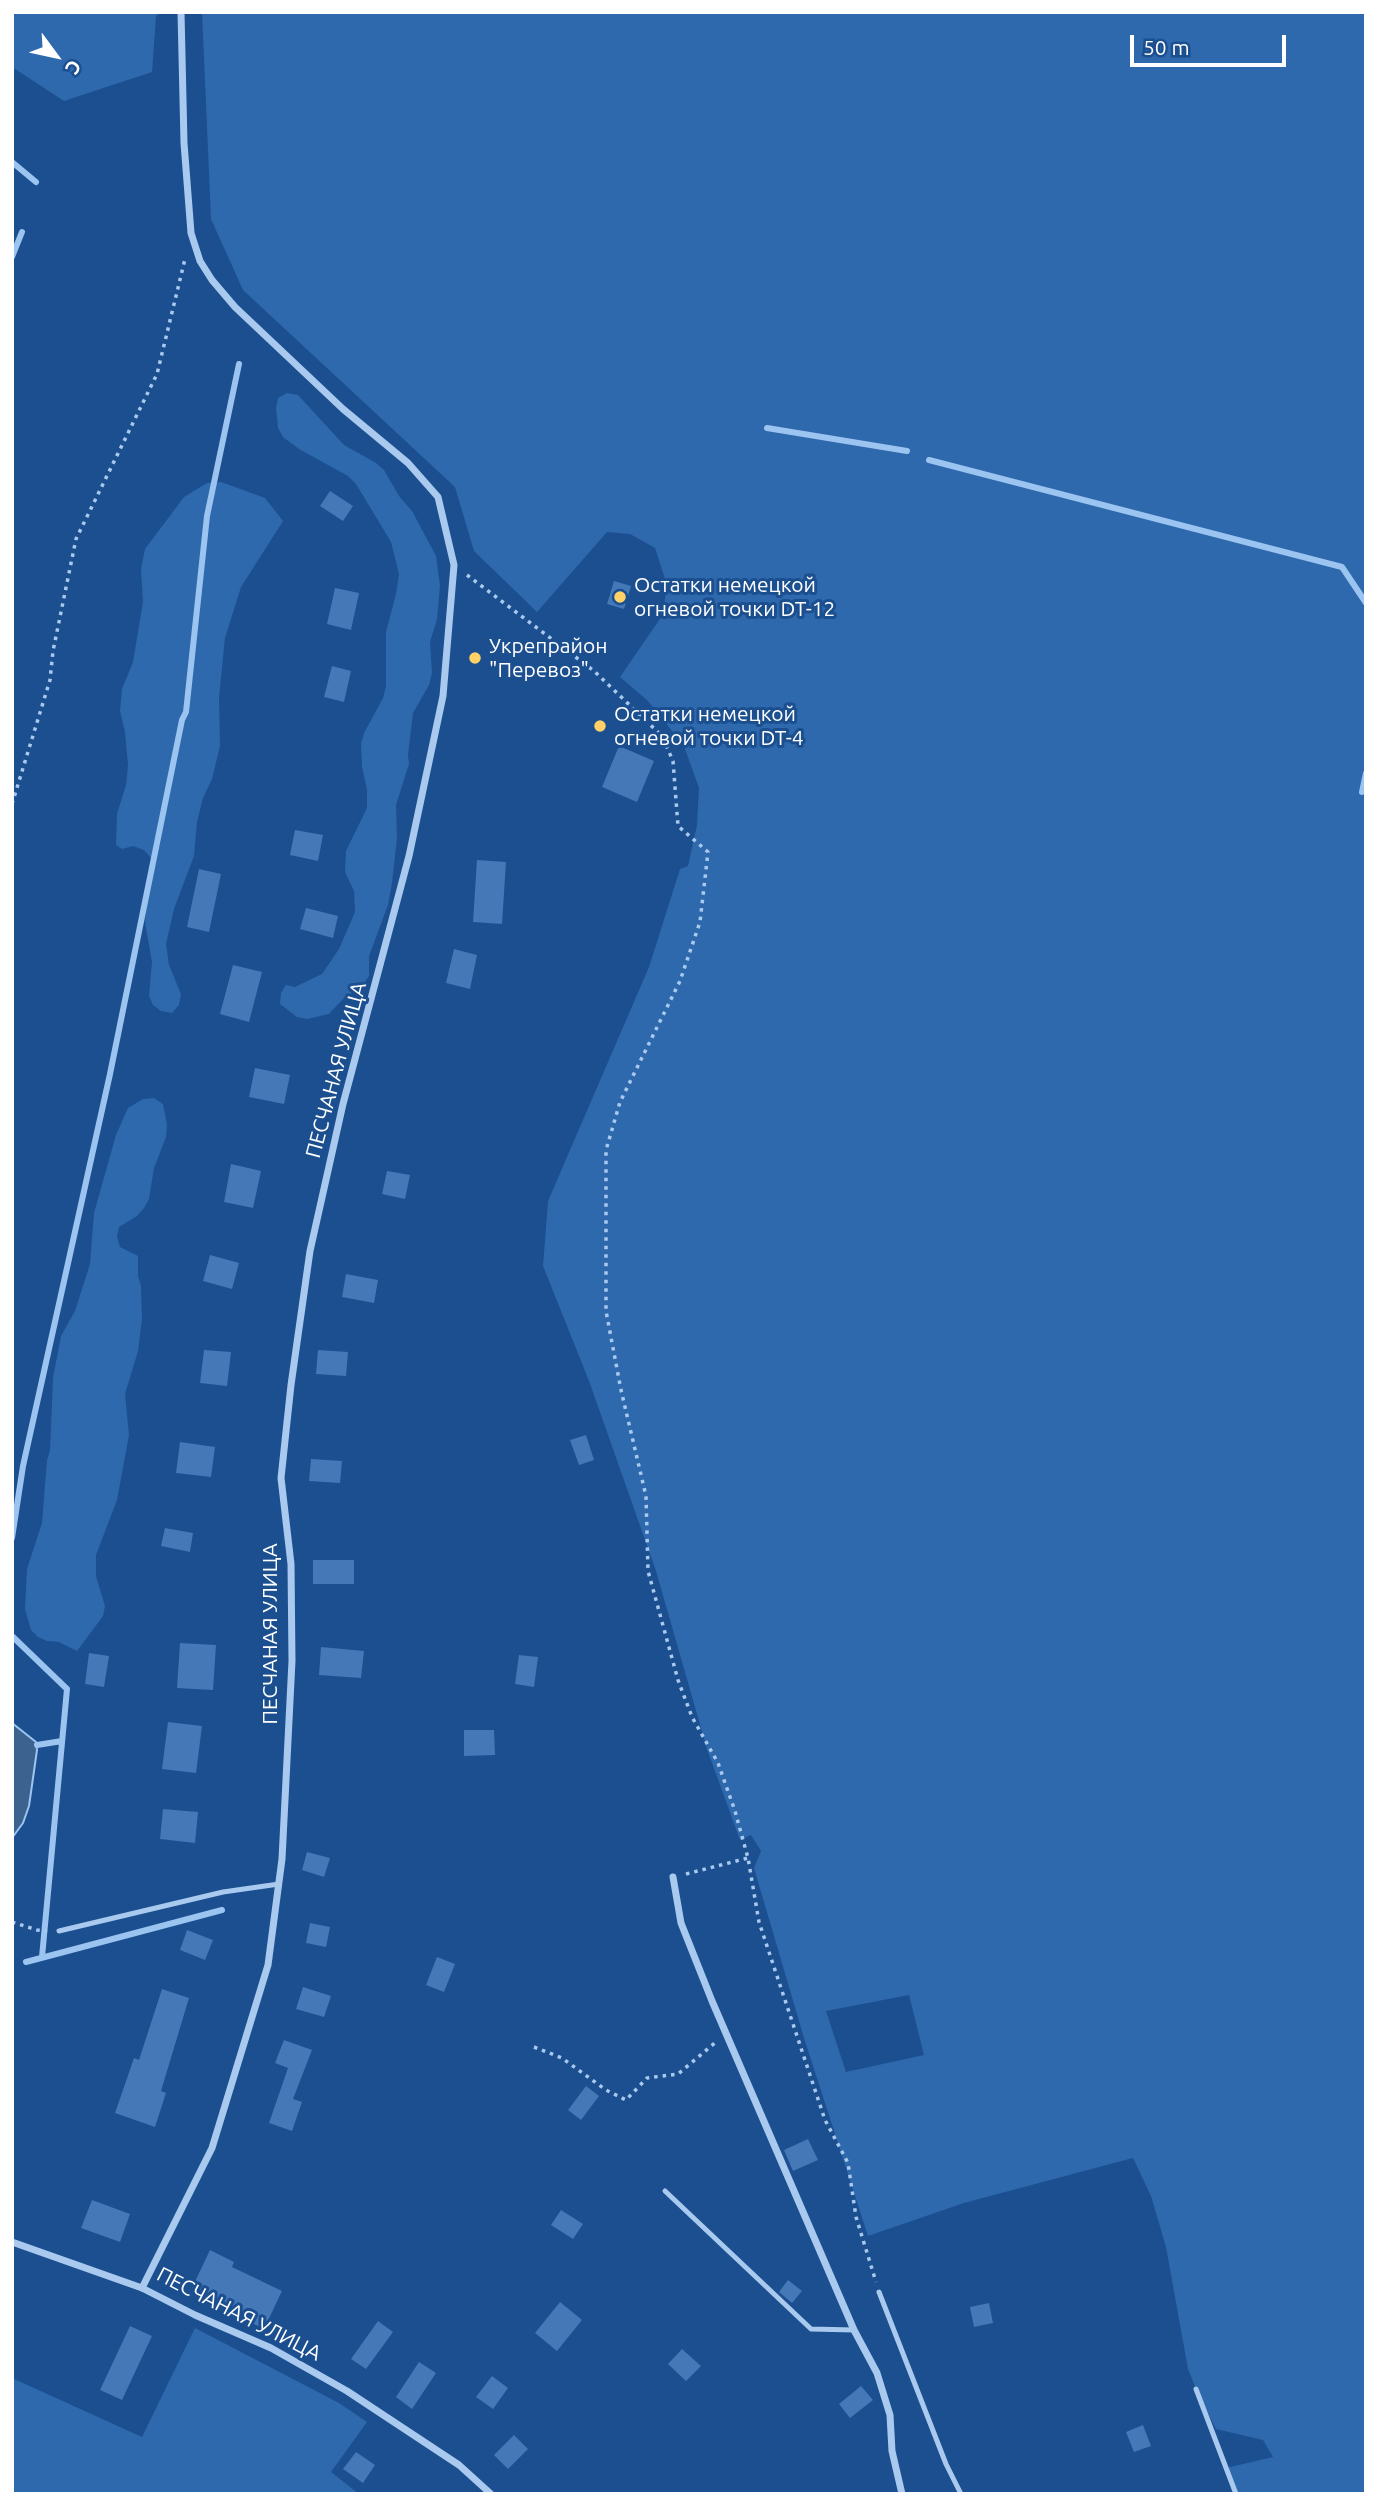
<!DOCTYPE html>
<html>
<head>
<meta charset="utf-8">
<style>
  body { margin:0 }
  #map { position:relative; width:1378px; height:2506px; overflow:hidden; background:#1b4f8f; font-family:Ubuntu,sans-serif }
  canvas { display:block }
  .frame { position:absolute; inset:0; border:14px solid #fff; pointer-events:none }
  .north { position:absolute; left:21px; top:21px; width:70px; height:70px; -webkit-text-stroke:5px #1b4f8f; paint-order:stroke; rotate:123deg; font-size:19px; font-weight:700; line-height:28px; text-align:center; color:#fff }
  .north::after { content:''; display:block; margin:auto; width:24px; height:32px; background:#fff; clip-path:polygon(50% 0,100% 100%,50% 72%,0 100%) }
  .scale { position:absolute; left:1130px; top:35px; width:156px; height:32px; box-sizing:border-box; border:4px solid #fff; border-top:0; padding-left:9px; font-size:21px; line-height:24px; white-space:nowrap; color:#fff; -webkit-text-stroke:5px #1b4f8f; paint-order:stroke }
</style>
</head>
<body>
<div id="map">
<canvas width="1378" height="2506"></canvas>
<div class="frame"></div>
<div class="north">С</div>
<div class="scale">50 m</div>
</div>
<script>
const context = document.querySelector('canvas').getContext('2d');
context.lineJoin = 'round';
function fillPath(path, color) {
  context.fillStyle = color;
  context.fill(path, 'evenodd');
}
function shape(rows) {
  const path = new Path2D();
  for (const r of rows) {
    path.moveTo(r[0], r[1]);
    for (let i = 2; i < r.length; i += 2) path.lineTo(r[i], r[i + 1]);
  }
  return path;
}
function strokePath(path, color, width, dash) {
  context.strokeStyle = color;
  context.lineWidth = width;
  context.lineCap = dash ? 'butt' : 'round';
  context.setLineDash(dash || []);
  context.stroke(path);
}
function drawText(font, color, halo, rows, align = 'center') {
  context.font = font + ' Ubuntu,sans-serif';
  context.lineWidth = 6;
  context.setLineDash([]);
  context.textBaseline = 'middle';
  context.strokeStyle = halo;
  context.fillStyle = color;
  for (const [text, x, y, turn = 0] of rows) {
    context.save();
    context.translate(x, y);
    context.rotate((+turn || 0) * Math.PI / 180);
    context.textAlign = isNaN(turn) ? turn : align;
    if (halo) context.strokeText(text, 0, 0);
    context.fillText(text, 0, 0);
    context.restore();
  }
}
fillPath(shape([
  [12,12,160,12,156,16,152,72,64,101,12,67],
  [202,12,1366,12,1366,2494,1238,2494,1226,2468,1273,2457,1263,2440,1216,2429,1198,2394,1188,2369,1166,2247,1151,2196,1133,2158,964,2203,868,2236,804,2038,754,1868,761,1851,751,1835,740,1840,707,1749,656,1571,589,1381,543,1266,548,1201,649,967,680,869,688,866,697,825,699,788,684,746,648,701,620,677,664,613,666,582,655,548,630,534,607,532,537,612,474,551,455,487,243,290,211,219],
  [909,1995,924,2055,846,2072,826,2011],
  [287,393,298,395,344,445,376,463,384,470,399,496,412,511,436,556,440,586,437,619,430,642,432,673,429,685,413,713,408,755,409,764,396,805,397,838,392,883,388,905,369,956,369,976,362,986,344,998,329,1014,307,1019,297,1017,280,1004,281,993,286,985,295,987,322,974,339,949,355,912,354,891,345,872,346,851,367,808,367,789,362,767,361,744,364,733,383,698,386,686,386,632,396,594,399,574,391,542,356,484,348,476,299,449,283,437,278,428,276,408,278,398],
  [221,482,265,498,283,521,241,587,225,638,219,698,220,746,212,779,203,798,197,822,194,856,174,909,166,944,169,965,181,994,179,1005,172,1013,161,1011,153,1005,149,996,152,962,145,922,151,858,144,850,133,846,122,849,116,845,117,814,126,785,128,765,125,732,120,711,122,689,133,662,143,602,141,569,145,549,184,497,207,483],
  [154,1098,163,1104,167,1125,166,1137,154,1168,149,1199,144,1208,137,1216,119,1227,117,1237,120,1247,138,1256,138,1276,141,1286,142,1319,138,1351,125,1394,129,1435,117,1500,96,1555,96,1576,105,1606,103,1616,77,1651,59,1642,47,1641,38,1637,31,1630,25,1609,27,1569,42,1523,47,1460,50,1450,53,1378,61,1336,75,1311,90,1264,94,1213,116,1135,128,1108,143,1099],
  [195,2328,339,2403,367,2422,331,2472,359,2494,12,2494,12,2378,142,2437]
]), '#2e69ad');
const water = shape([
  [12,1723,36,1742,37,1750,29,1806,23,1823,12,1838,12,1723]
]);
fillPath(water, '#3c6290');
strokePath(water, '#9cc4f0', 2);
strokePath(shape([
  [12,162,36,182],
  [12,257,22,232],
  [767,428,907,451],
  [929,460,1342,567,1366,603],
  [1362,792,1366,773],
  [12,1538,23,1466,110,1074,182,720,186,712,207,516,239,364],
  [12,1636,67,1689,42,1957],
  [37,1745,62,1741],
  [26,1962,222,1910]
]), '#9cc4f0', 6);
fillPath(shape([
  [330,491,353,506,343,521,320,506],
  [614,581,631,586,624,609,607,604],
  [335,588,359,593,351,630,327,624],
  [332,666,351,671,344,702,324,697],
  [619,746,654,761,637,802,602,787],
  [295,830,323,835,318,861,290,855],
  [477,860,506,862,502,924,473,922],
  [199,869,221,874,209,932,187,927],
  [306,908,338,916,333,938,300,929],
  [454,949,477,955,470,989,446,983],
  [233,965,262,972,249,1022,220,1014],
  [255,1068,290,1075,284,1104,249,1097],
  [231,1164,261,1171,253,1208,224,1202],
  [387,1171,410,1175,405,1199,382,1194],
  [210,1255,239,1263,232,1289,203,1281],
  [346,1274,378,1280,374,1303,342,1297],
  [204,1350,231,1352,227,1386,200,1383],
  [318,1350,348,1352,346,1376,316,1374],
  [586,1435,594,1460,579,1465,570,1440],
  [180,1442,215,1447,211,1477,176,1473],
  [311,1459,342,1461,340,1483,309,1481],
  [165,1528,193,1533,190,1552,161,1546],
  [313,1560,354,1560,354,1584,313,1584],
  [180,1643,216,1645,213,1690,177,1688],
  [321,1647,364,1651,361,1678,319,1675],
  [89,1653,109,1656,104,1687,85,1684],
  [519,1655,538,1657,534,1687,515,1684],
  [168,1722,202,1726,196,1773,162,1769],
  [464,1730,494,1730,495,1755,464,1756],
  [163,1809,198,1812,195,1843,160,1839],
  [307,1852,330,1858,324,1877,302,1870],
  [310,1923,330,1927,326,1947,306,1943],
  [187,1930,213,1940,205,1960,180,1950],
  [437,1957,455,1964,444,1992,426,1985],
  [303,1987,331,1996,324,2017,296,2009],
  [162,1989,189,1998,161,2091,166,2093,155,2127,115,2113,134,2058,139,2060],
  [284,2040,312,2050,293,2099,302,2102,292,2131,269,2123,288,2068,275,2063],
  [586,2086,599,2096,581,2120,568,2110],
  [808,2139,818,2160,793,2171,784,2150],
  [92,2200,130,2214,120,2242,81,2228],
  [561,2210,583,2224,573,2239,551,2225],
  [210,2250,234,2262,232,2267,282,2291,264,2329,240,2317,242,2312,192,2288],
  [788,2280,802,2291,792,2303,779,2292],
  [560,2302,582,2320,557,2351,535,2333],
  [989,2303,993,2323,974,2327,970,2307],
  [378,2321,393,2332,366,2369,351,2359],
  [130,2326,152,2336,122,2400,100,2390],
  [682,2349,701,2366,686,2381,668,2364],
  [419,2362,436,2373,412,2409,396,2397],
  [492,2376,508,2388,493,2409,476,2397],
  [861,2386,873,2400,850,2418,839,2404],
  [1143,2425,1151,2446,1134,2452,1126,2432],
  [514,2435,528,2449,508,2469,494,2455],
  [356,2452,375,2465,363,2483,343,2469]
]), '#4478b7');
strokePath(shape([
  [467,575,594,671,662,736,673,761,678,826,708,852,700,922,680,981,620,1102,606,1150,606,1311,621,1390,646,1496,648,1571,678,1680,692,1717,718,1763,735,1811,748,1858,759,1922,825,2120,848,2163,856,2217,876,2282],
  [12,804,50,680,53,651,76,539,157,374,185,259],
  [686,1874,748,1858],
  [12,1922,37,1930,47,1931],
  [534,2047,562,2058,606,2090,626,2100,647,2078,678,2074,716,2042]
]), '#a9c9ee', 3.5, [3.5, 5]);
strokePath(shape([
  [59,1931,223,1892,279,1884],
  [665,2191,811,2329,854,2330],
  [879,2292,946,2464,961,2494],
  [1196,2389,1236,2494]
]), '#a9c9ee', 5);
strokePath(shape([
  [673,1877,681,1923,712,2001,854,2330,877,2373,890,2415,892,2451,902,2494],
  [12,2242,142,2288,195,2315,271,2348,347,2391,459,2465,491,2494],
  [142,2288,212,2148,268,1965,282,1859,292,1661,291,1564,281,1478,291,1385,310,1251,343,1104,409,856,443,696,454,565,438,497,408,463,343,409,235,307,212,280,200,261,191,233,184,143,181,12]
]), '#a9c9ee', 7);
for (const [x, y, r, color] of [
  [620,597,7,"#ffd166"],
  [475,658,7,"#ffd166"],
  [600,726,7,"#ffd166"]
]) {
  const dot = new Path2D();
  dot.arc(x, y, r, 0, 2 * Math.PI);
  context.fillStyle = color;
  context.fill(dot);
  strokePath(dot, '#1b4f8f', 2.5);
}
drawText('21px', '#fff', '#1b4f8f', [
  ["Остатки немецкой",634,585],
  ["огневой точки DT-12",634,609],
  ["Укрепрайон",489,646],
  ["\"Перевоз\"",489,670],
  ["Остатки немецкой",614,714],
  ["огневой точки DT-4",614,738]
], 'left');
drawText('21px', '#fff', '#1b4f8f', [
  ["ПЕСЧАНАЯ УЛИЦА",336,1070,-75],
  ["ПЕСЧАНАЯ УЛИЦА",270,1634,-90],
  ["ПЕСЧАНАЯ УЛИЦА",239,2314,27]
]);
</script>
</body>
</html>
